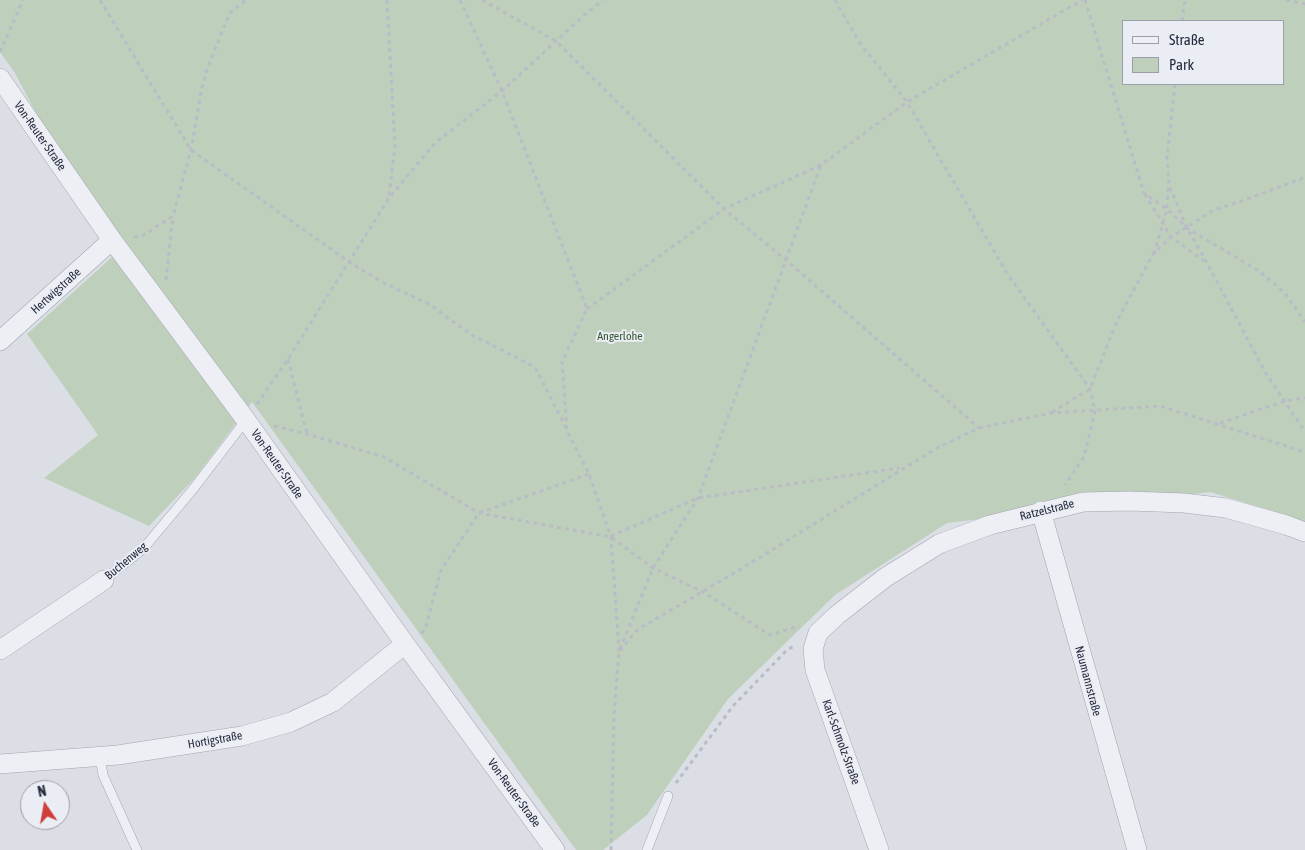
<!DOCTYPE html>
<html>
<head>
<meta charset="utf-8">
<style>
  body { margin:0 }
  #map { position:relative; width:1305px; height:850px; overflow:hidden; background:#dcdee6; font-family:"Asap Condensed",sans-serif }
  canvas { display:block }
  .legend { position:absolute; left:1122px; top:20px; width:162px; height:65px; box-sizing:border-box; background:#ebedf4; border:1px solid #9c9faa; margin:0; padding:6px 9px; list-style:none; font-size:15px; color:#252a3c }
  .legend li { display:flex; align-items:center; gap:10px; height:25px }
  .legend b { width:25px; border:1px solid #9c9faa }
  .north { position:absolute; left:20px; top:780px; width:50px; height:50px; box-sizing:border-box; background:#ebedf4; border:1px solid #9c9faa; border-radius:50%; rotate:348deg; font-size:14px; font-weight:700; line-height:20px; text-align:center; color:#252a3c }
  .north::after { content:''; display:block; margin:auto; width:18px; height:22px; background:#d03e3c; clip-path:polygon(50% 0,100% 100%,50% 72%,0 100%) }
</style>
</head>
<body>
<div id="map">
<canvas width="1305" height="850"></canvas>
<ul class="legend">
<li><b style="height:6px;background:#eeeff5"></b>Straße</li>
<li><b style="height:14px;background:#bed0bc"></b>Park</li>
</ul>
<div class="north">N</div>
</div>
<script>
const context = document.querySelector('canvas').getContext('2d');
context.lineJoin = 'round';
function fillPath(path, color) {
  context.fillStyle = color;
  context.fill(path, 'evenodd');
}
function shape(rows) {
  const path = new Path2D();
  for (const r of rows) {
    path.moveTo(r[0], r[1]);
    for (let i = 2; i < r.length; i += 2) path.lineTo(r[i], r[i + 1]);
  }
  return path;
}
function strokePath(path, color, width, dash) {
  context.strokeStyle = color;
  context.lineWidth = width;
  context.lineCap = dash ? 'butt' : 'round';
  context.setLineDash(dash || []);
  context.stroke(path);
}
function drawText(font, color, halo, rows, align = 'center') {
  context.font = font + ' "Asap Condensed",sans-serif';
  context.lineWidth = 4;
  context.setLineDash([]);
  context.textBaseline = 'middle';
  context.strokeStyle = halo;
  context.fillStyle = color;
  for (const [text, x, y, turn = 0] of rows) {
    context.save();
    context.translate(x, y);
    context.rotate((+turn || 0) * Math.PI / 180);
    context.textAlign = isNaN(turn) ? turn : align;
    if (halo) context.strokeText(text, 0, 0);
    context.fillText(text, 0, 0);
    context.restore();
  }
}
fillPath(shape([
  [0,0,1305,0,1305,521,1210,492,947,523,835,595,728,699,647,815,603,850,576,850,252,402,194,479,149,526,44,478,98,435,27,334,112,257,15,73,0,52],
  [1124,21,1284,21,1284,84,1124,84]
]), '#bed0bc');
const lane = shape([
  [104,580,143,549,194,488,246,420],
  [100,757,103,775,137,850],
  [647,850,668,796]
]);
const street = shape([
  [0,78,112,240,246,420,405,644,555,850],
  [0,341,112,240],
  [1041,511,1137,850],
  [0,650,104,580],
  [0,764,118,755,242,736,291,722,333,702,405,644],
  [879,850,815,670,813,649,818,633,837,615,886,577,939,544,990,525,1083,502,1129,501,1184,503,1226,508,1286,525,1305,532]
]);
strokePath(lane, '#a1a4b0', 10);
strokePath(street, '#a1a4b0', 20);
strokePath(shape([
  [100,0,191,150,349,262,384,283,429,304,472,335,535,367,566,428],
  [387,0,395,146,389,196],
  [460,0,502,91,587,309,562,362,567,431,589,474,611,537,619,651],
  [482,0,556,41,724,209,786,260,979,428],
  [835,0,859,42,907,102,1008,275,1090,389,1095,411,1084,457,1065,485],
  [1085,0,1144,193,1167,209,1187,228,1259,271,1285,293,1305,322],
  [1286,0,1305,4],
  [1182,21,1185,0],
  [0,52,23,0],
  [1175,84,1167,157,1169,185,1187,228,1207,263,1265,372,1305,432],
  [1145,194,1171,237,1204,261],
  [134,237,142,236,173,216,191,150,202,87,208,66,230,13,246,0],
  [1154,254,1167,209,1168,187],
  [166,280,173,216],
  [587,309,724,209,821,165,907,102,1082,0],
  [288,359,307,434],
  [257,404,288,359,389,198,436,142,502,91,581,18,603,0],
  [1052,412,1090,389,1117,321,1153,254,1171,237,1214,210,1239,202,1301,179,1305,175],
  [1220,423,1285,401,1305,398],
  [274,426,307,434,384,457,479,513,611,537,653,568,703,592,770,635,799,626],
  [611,536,698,498,899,468],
  [421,633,425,630,441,570,479,513,589,474],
  [620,649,653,568,698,498,821,165],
  [676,783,733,706,787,650,794,646],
  [611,850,614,714,619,652,637,630,741,569,937,448,979,428,1051,413,1160,406,1305,452]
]), '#babcc5', 3, [4, 4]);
strokePath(lane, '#eeeff5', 9);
strokePath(street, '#eeeff5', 19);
drawText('12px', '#252a3c', '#ebedf4', [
  ["Von-Reuter-Straße",40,136,55],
  ["Hertwigstraße",56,291,-42],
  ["Von-Reuter-Straße",277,464,55],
  ["Ratzelstraße",1047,510,-14],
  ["Buchenweg",126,561,-40],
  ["Naumannstraße",1088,681,75],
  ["Hortigstraße",215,740,-10],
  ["Karl-Schmolz-Straße",841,742,70],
  ["Von-Reuter-Straße",514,793,54]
]);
drawText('12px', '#335832', '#ebedf4', [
  ["Angerlohe",620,336]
]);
</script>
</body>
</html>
